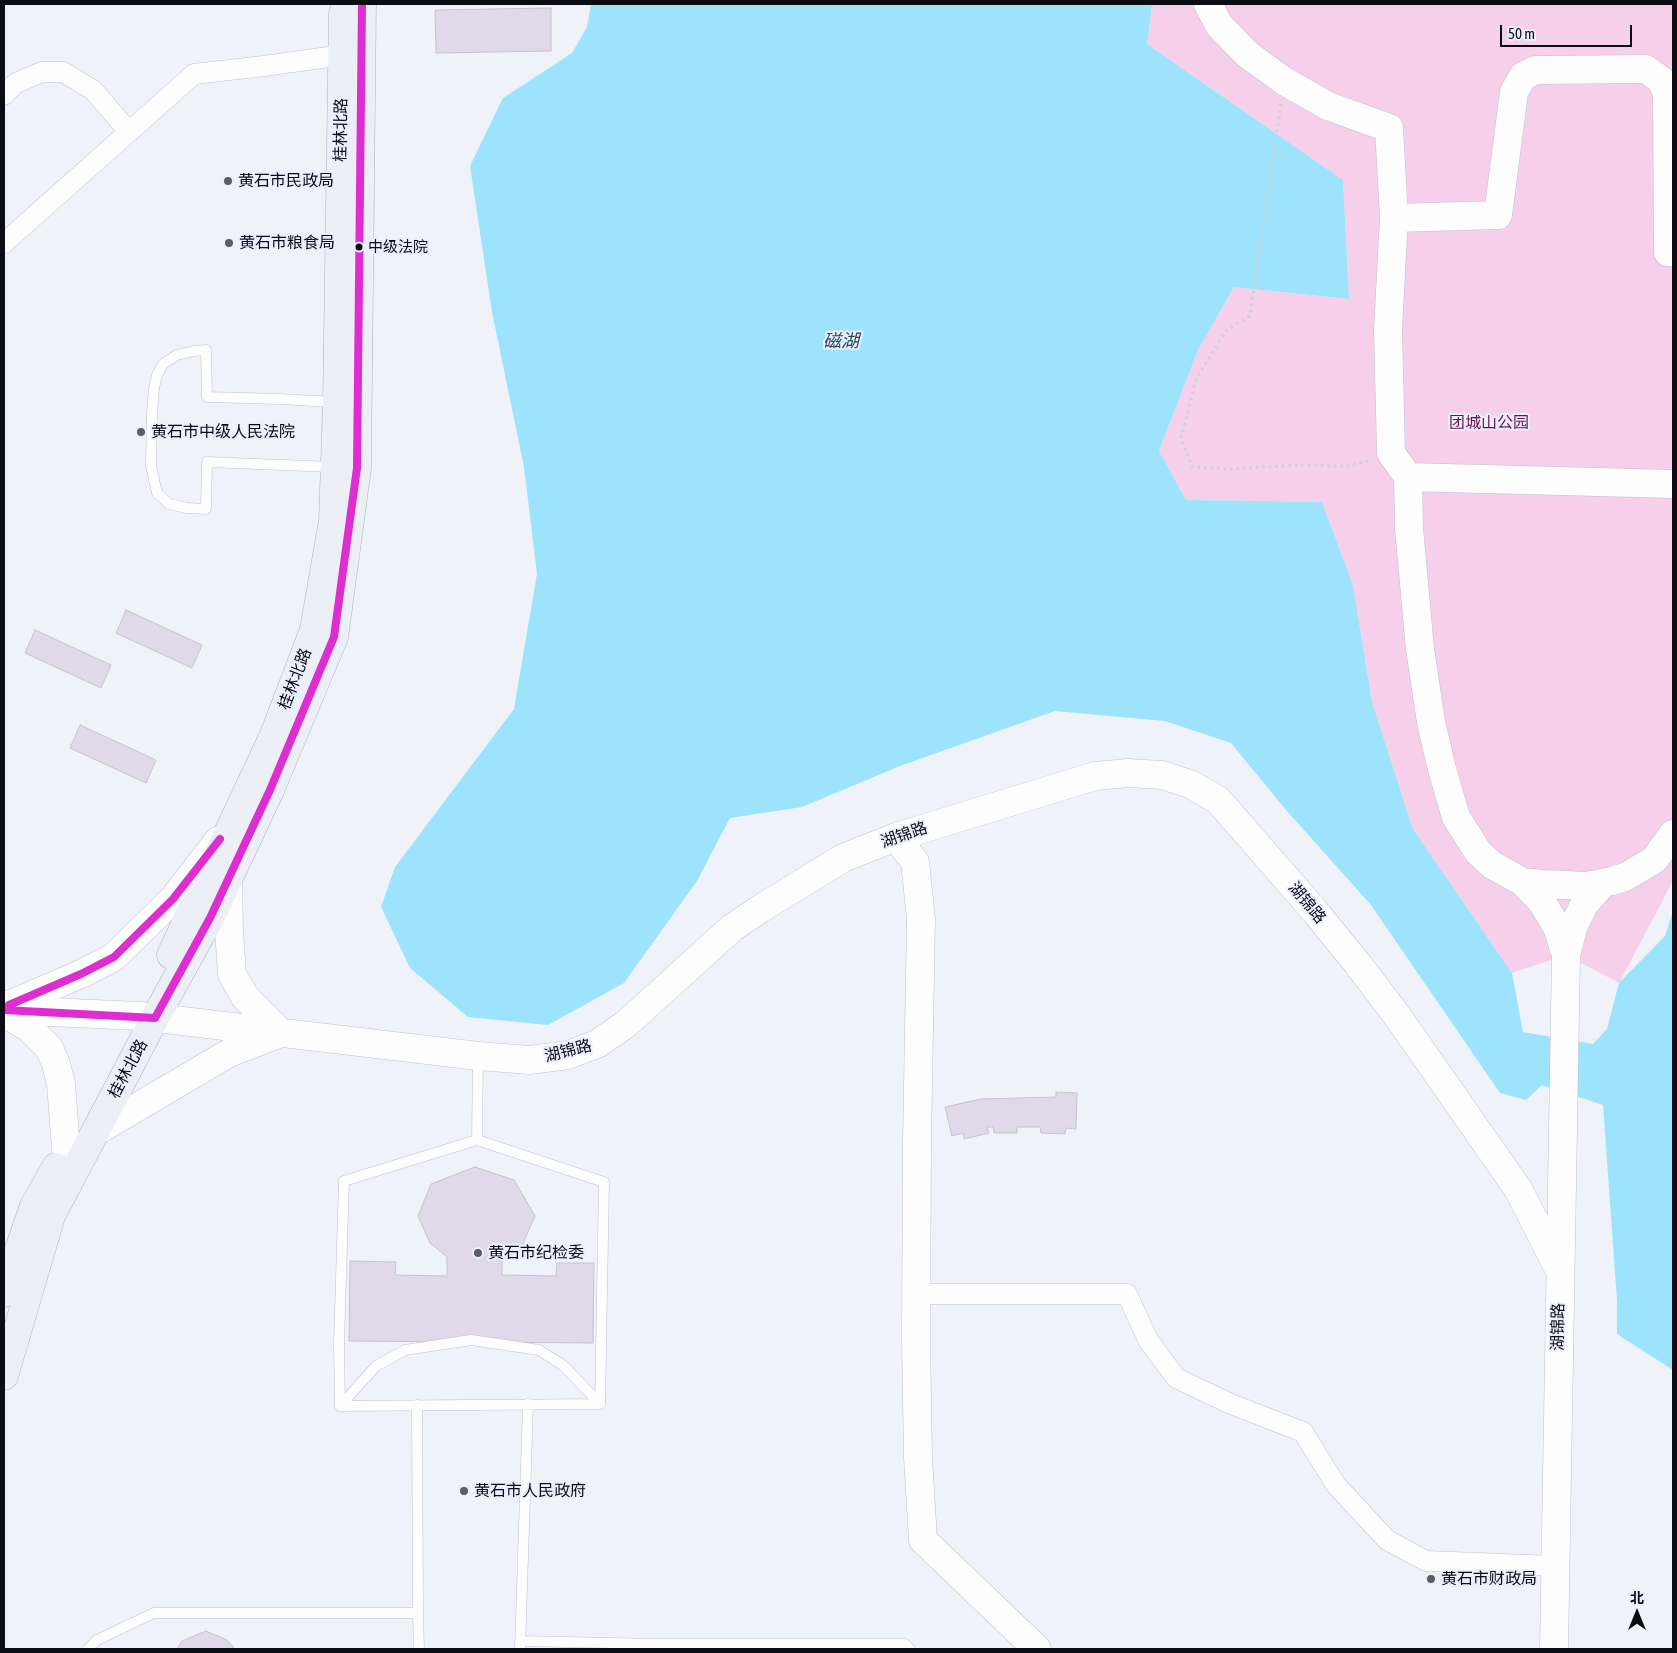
<!DOCTYPE html>
<html>
<head>
<meta charset="utf-8">
<style>
  body { margin:0 }
  #map { position:relative; width:1677px; height:1653px; overflow:hidden; background:#f0f2fa; font-family:"Asap Condensed","Noto Sans SC",sans-serif }
  canvas { display:block }
  .frame { position:absolute; inset:0; border:5px solid #0b0c14; pointer-events:none }
  .north { position:absolute; left:1612px; top:1588px; width:50px; height:50px; -webkit-text-stroke:4px #eceefe; paint-order:stroke; rotate:0deg; font-size:14px; font-weight:700; line-height:20px; text-align:center; color:#0b0c14 }
  .north::after { content:''; display:block; margin:auto; width:18px; height:22px; background:#0b0c14; clip-path:polygon(50% 0,100% 100%,50% 72%,0 100%) }
  .scale { position:absolute; left:1500px; top:25px; width:132px; height:22px; box-sizing:border-box; border:2px solid #0b0c14; border-top:0; padding-left:6px; font-size:15px; line-height:18px; white-space:nowrap; color:#0b0c14; -webkit-text-stroke:4px #eceefe; paint-order:stroke }
</style>
</head>
<body>
<div id="map">
<canvas width="1677" height="1653"></canvas>
<div class="frame"></div>
<div class="north">北</div>
<div class="scale">50 m</div>
</div>
<script>
const context = document.querySelector('canvas').getContext('2d');
context.lineJoin = 'round';
function fillPath(path, color) {
  context.fillStyle = color;
  context.fill(path, 'evenodd');
}
function shape(rows) {
  const path = new Path2D();
  for (const r of rows) {
    path.moveTo(r[0], r[1]);
    for (let i = 2; i < r.length; i += 2) path.lineTo(r[i], r[i + 1]);
  }
  return path;
}
function strokePath(path, color, width, dash) {
  context.strokeStyle = color;
  context.lineWidth = width;
  context.lineCap = dash ? 'butt' : 'round';
  context.setLineDash(dash || []);
  context.stroke(path);
}
function drawText(font, color, halo, rows, align = 'center') {
  context.font = font + ' "Asap Condensed","Noto Sans SC",sans-serif';
  context.lineWidth = 4;
  context.setLineDash([]);
  context.textBaseline = 'middle';
  context.strokeStyle = halo;
  context.fillStyle = color;
  for (const [text, x, y, turn = 0] of rows) {
    context.save();
    context.translate(x, y);
    context.rotate((+turn || 0) * Math.PI / 180);
    context.textAlign = isNaN(turn) ? turn : align;
    if (halo) context.strokeText(text, 0, 0);
    context.fillText(text, 0, 0);
    context.restore();
  }
}
fillPath(shape([
  [1152,4,1673,4,1673,881,1619,983,1566,955,1512,973,1413,829,1372,702,1353,585,1322,502,1186,500,1159,451,1198,350,1234,287,1349,299,1343,180,1147,44]
]), '#f6d0ea');
fillPath(shape([
  [591,4,1152,4,1147,44,1343,180,1349,299,1234,287,1198,350,1159,451,1186,500,1322,502,1353,585,1372,702,1413,829,1512,973,1523,1032,1593,1044,1607,1029,1619,983,1665,936,1673,911,1673,1370,1617,1334,1617,1301,1603,1105,1542,1085,1526,1100,1500,1093,1371,905,1286,810,1231,743,1165,721,1055,711,900,766,802,807,730,818,697,881,624,983,548,1025,468,1017,410,968,381,907,395,867,514,709,537,574,524,467,492,312,470,166,503,98,572,53,587,27]
]), '#9ce3fb');
const building = shape([
  [551,8,551,51,436,53,435,10,551,8],
  [126,610,202,645,192,668,116,633,126,610],
  [35,630,111,665,101,688,25,653,35,630],
  [80,725,156,760,146,783,70,748,80,725],
  [1056,1092,1077,1093,1076,1129,1066,1128,1065,1134,1041,1133,1040,1127,1017,1127,1017,1133,994,1133,993,1127,987,1127,989,1133,964,1139,963,1133,952,1136,945,1107,981,1099,1056,1097,1056,1092],
  [475,1167,514,1180,535,1216,521,1248,502,1261,502,1275,556,1276,557,1263,594,1263,593,1343,349,1341,350,1261,396,1262,395,1275,447,1276,447,1257,430,1243,418,1216,431,1184,475,1167],
  [206,1631,227,1640,235,1649,177,1649,182,1641,206,1631]
]);
fillPath(building, '#e0d9e9');
strokePath(building, '#c5c3cb', 1);
const lane = shape([
  [333,467,207,462,206,509,187,508,169,504,157,493,151,466,152,414,154,388,157,375,163,364,177,355,194,351,206,350,207,397,279,399,335,402],
  [477,1140,604,1182,600,1404],
  [417,1405,418,1613],
  [340,1406,339,1344,344,1181,477,1140,478,1056],
  [340,1406,376,1366,405,1350,471,1340,539,1350,564,1366,600,1404],
  [340,1406,600,1404],
  [521,1641,655,1644,655,1649],
  [655,1644,905,1644,910,1649],
  [88,1649,97,1640,154,1613,418,1613,419,1649],
  [520,1649,528,1404]
]);
const street = shape([
  [4,95,16,83,42,72,63,72,93,90,129,132],
  [4,243,194,74,264,66,343,55],
  [917,1294,1127,1294,1148,1340,1176,1378,1231,1404,1303,1432,1336,1485,1387,1540,1426,1561,1555,1566]
]);
const secondary = shape([
  [1208,4,1219,25,1247,54,1284,81,1328,106,1389,128,1394,218,1388,329,1391,453,1408,477,1409,528,1420,649,1431,722,1442,769,1456,817,1478,852,1492,865,1523,882,1543,884,1587,886,1612,881,1625,877,1654,860,1673,834],
  [1394,218,1498,215,1514,92,1523,76,1536,70,1646,69,1661,80,1667,93,1668,252,1673,252],
  [1408,477,1673,484],
  [896,837,915,862,921,919,917,1141,916,1339,918,1458,923,1540,1037,1649],
  [1523,882,1542,902,1557,927,1566,955,1554,1649],
  [1566,955,1574,925,1584,905,1602,884],
  [4,1007,81,974,114,957,173,899,218,841],
  [4,1010,140,1016,478,1056,530,1060,568,1055,597,1044,626,1024,732,928,760,909,843,858,896,837,1095,776,1128,773,1162,775,1190,784,1218,800,1313,909,1357,963,1398,1017,1518,1189,1559,1269],
  [4,1013,29,1028,49,1048,56,1064,61,1084,66,1149],
  [95,1132,229,1053,281,1033,245,997,232,974,229,931,228,879]
]);
const primary = shape([
  [171,955,274,735,314,630,333,521,337,402,343,13],
  [4,1293,34,1206,56,1167],
  [4,1376,51,1216,155,1018,210,918,270,790,334,637,357,468,362,4]
]);
strokePath(lane, '#c0c0c9', 11);
strokePath(street, '#c0c0c9', 21);
strokePath(secondary, '#c0c0c9', 29);
strokePath(primary, '#acb3be', 29);
strokePath(shape([
  [1281,104,1250,316,1226,331,1196,379,1181,438,1192,467,1232,469,1300,465,1346,466,1371,460]
]), '#d1d1d4', 3, [2.5, 4]);
strokePath(lane, '#fdfdfe', 10);
strokePath(street, '#fdfdfe', 20);
strokePath(secondary, '#fdfdfe', 28);
strokePath(primary, '#eceff5', 28);
strokePath(shape([
  [9,1005,81,974,114,957,173,899,220,839],
  [4,1010,155,1018,210,918,270,790,334,637,357,468,362,4]
]), '#de2dd1', 8);
for (const [x, y, r, color] of [
  [228,181,5,"#5b5c64"],
  [229,243,5,"#5b5c64"],
  [359,247,4.5,"#0b0c14"],
  [141,432,5,"#5b5c64"],
  [478,1253,5,"#5b5c64"],
  [464,1491,5,"#5b5c64"],
  [1431,1579,5,"#5b5c64"]
]) {
  const dot = new Path2D();
  dot.arc(x, y, r, 0, 2 * Math.PI);
  context.fillStyle = color;
  context.fill(dot);
  strokePath(dot, '#eceefe', 2);
}
drawText('15px', '#0b0c14', '#eceefe', [
  ["中级法院",368,247]
], 'left');
drawText('16px', '#0b0c14', '#eceefe', [
  ["桂林北路",341,130,-89],
  ["桂林北路",295,679,-69],
  ["湖锦路",904,835,-19],
  ["湖锦路",1307,903,50],
  ["湖锦路",568,1051,-14],
  ["桂林北路",128,1069,-62],
  ["湖锦路",1558,1327,-89]
]);
drawText('16px', '#0b0c14', '#eceefe', [
  ["黄石市民政局",238,181],
  ["黄石市粮食局",239,243],
  ["黄石市中级人民法院",151,432],
  ["黄石市纪检委",488,1253],
  ["黄石市人民政府",474,1491],
  ["黄石市财政局",1441,1579]
], 'left');
drawText('16px', '#69154f', '#eceefe', [
  ["团城山公园",1489,423]
]);
drawText('italic 18px', '#1b4854', '#eceefe', [
  ["磁湖",841,341]
]);
</script>
</body>
</html>
